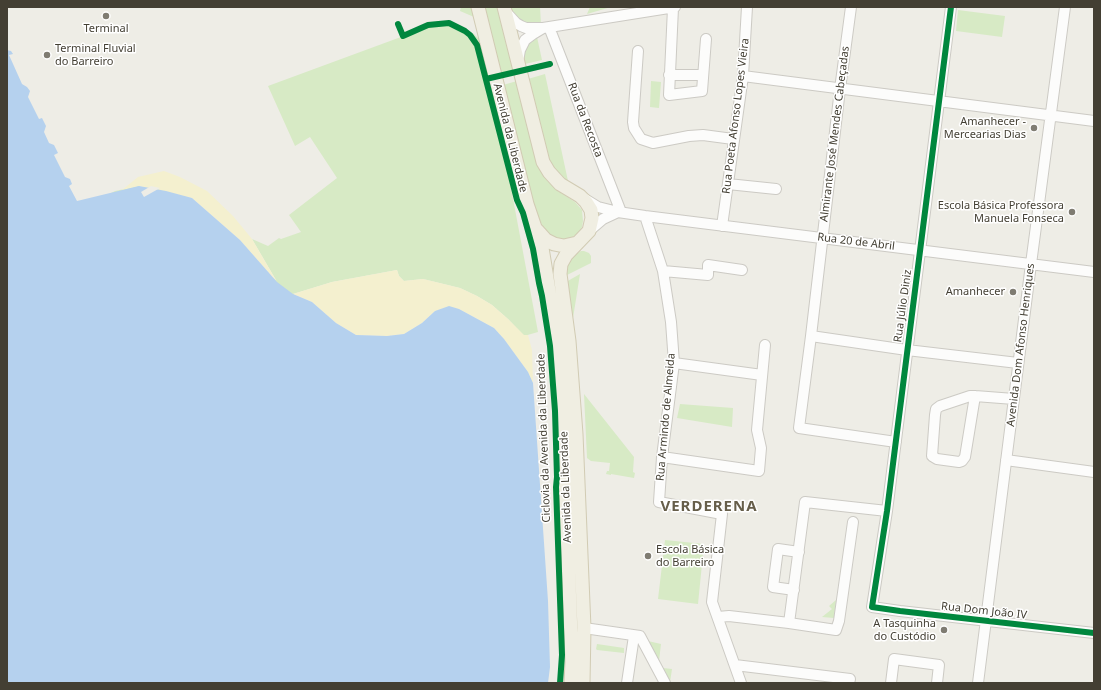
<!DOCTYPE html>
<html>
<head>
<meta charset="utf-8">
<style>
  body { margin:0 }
  #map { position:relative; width:1101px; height:690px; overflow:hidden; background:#eeede6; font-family:"Noto Sans",sans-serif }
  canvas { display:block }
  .frame { position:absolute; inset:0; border:8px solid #433f33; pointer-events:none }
</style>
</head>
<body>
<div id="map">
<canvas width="1101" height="690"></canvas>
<div class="frame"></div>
</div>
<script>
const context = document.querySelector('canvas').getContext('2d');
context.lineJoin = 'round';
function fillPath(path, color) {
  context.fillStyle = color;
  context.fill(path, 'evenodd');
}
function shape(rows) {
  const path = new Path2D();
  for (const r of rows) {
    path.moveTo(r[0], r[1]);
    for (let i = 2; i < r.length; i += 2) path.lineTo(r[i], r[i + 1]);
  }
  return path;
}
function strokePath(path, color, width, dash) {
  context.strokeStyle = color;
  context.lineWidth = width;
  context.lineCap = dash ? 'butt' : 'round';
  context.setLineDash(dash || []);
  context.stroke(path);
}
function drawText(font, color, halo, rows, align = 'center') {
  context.font = font + ' "Noto Sans",sans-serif';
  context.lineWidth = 3;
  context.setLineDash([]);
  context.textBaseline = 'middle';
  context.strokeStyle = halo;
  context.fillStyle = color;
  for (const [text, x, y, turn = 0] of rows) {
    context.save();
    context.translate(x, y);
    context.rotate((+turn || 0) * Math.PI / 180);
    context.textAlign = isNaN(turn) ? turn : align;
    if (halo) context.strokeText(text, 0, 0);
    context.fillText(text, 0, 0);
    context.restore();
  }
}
fillPath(shape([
  [461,7,472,7,474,17,460,11],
  [484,7,498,7,514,70,500,73],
  [510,7,540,7,541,24,526,24,514,16],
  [590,7,611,7,587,14],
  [958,10,1005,16,1002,37,956,31],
  [446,25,461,27,468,31,474,34,484,44,538,332,524,336,508,319,492,305,477,296,460,288,423,279,404,281,399,276,397,270,332,282,293,294,329,317,88,205,115,191,139,186,276,280,252,239,268,246,279,238,281,239,301,232,289,215,337,178,310,137,295,146,268,86,428,27],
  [537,37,542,60,525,64,523,55,528,43],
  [545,74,568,181,557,172,549,160,545,150,528,79],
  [517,81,545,177,558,191,575,202,582,210,583,221,582,227,578,233,570,239,563,240,553,238,544,229,535,211,503,85],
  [651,81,661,82,659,108,650,107],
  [581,251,584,251,589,253,591,256,591,263,565,276,565,269,573,256],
  [580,274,573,318,571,316,566,282],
  [584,394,634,457,633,472,635,473,634,478,611,474,611,475,606,474,607,471,609,471,610,463,591,461,587,458],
  [680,404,733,408,732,427,677,418],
  [665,540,704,544,698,604,658,599],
  [836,600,834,618,822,617,832,609,829,606],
  [648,641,661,644,659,661],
  [597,644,624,648,624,653,597,650,596,649],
  [663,668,672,669,670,682]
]), '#d7eac5');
fillPath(shape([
  [164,171,180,177,207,191,233,216,252,239,277,282,240,240,192,198,139,186,122,190,138,177],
  [397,270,399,276,404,281,423,279,460,288,477,296,492,305,508,319,524,335,528,335,532,350,533,383,528,372,504,339,494,328,459,309,435,311,422,323,404,334,387,336,356,335,336,323,312,302,293,294,332,282]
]), '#f4f0cf');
fillPath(shape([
  [7,50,11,51,13,54,9,55,22,84,27,87,30,91,28,97,39,119,42,118,46,126,44,132,49,143,54,145,58,153,54,155,65,177,70,179,72,184,69,186,77,201,139,186,166,191,192,198,240,240,277,282,293,294,312,302,336,323,356,335,387,336,404,334,422,323,435,311,449,306,459,309,494,328,504,339,528,372,533,383,548,601,550,667,548,683,7,683]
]), '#b5d1ee');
fillPath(shape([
  [151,186,160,188,144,197,141,192]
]), '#eeede6');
const minor = shape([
  [851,7,840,89,811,336,799,428,896,442],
  [951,7,887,511,872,607,900,611,1094,633],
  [673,8,669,95,702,91,706,39],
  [505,11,516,23,521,26,526,28,543,28,675,7],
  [549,27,621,212],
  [638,51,633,122,634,128,641,139,653,143,689,136,703,135,733,139],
  [518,61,520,50,525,40,533,34,543,28],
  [669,75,703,75],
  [743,76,1094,121],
  [728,184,776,189],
  [585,199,598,207,618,212,645,216,1094,272],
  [645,216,663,271,671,322,674,363,662,457,659,502,722,514,712,602,741,683],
  [722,226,743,76,747,7],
  [589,231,603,219,618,212],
  [663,271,708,275,708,265,742,270],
  [811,336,907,350,1018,363],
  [674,363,762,375],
  [975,396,965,457,962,461,959,462,937,459,932,456,935,415,936,409,940,406,970,396,975,396,1014,399],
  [662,457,759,471,761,448,757,430,765,345],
  [1006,460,1094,472],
  [853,522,839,621,836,630,789,623,805,502,887,511],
  [794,590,773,587,778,549,799,552],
  [718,617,729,616,789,623],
  [584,628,640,636,665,683],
  [735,665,850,679,849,683],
  [627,683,634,636],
  [891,683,894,659,939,665,937,683],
  [978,683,1031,264,1065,7]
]);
const major = shape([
  [478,7,527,204,542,248,557,339,564,446,572,662,571,683],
  [504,7,543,162,549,172,560,184,580,196,586,202,591,210,592,218,589,231,566,255,561,264,560,274,569,341,576,434,584,628,583,683],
  [537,230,546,240,554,244,564,246,577,243]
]);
strokePath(minor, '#cccac4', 12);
strokePath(major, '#d1cbb3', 15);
strokePath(minor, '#fcfcfb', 10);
strokePath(major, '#f0eee2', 13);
strokePath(shape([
  [951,7,887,511,872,607,900,611,1094,633],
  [398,24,403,36,428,25,449,23,465,31,470,35,477,45,517,200,523,213,533,249,539,283,542,296,550,346,555,411,557,477,556,487,562,655,560,683],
  [486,79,550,64]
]), '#00873e', 6);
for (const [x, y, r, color] of [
  [106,16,4,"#7f7c72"],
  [47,55,4,"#7f7c72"],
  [1034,128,4,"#7f7c72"],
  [1072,212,4,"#7f7c72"],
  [1013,292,4,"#7f7c72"],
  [648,556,4,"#7f7c72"],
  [944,630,4,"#7f7c72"]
]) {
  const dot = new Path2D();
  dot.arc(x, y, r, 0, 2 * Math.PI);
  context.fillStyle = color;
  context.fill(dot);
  strokePath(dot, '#fff', 1.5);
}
drawText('11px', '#433f33', '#fff', [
  ["Terminal",106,29,"center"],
  ["Terminal Fluvial",55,49,"left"],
  ["do Barreiro",55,62,"left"],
  ["Amanhecer -",1026,122],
  ["Mercearias Dias",1026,135],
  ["Escola Básica Professora",1064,206],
  ["Manuela Fonseca",1064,219],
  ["Amanhecer",1005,292],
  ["Escola Básica",656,550,"left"],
  ["do Barreiro",656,563,"left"],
  ["A Tasquinha",936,624],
  ["do Custódio",936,637]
], 'right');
drawText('11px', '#433f33', '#fff', [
  ["Rua Poeta Afonso Lopes Vieira",736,116,-83],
  ["Rua da Recosta",585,120,69],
  ["Almirante José Mendes Cabeçadas",835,134,-83],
  ["Avenida da Liberdade",510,138,76],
  ["Rua 20 de Abril",856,242,7],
  ["Rua Júlio Diniz",903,306,-82],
  ["Avenida Dom Afonso Henriques",1021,345,-83],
  ["Rua Armindo de Almeida",666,417,-85],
  ["Ciclovia da Avenida da Liberdade",544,438,-92],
  ["Avenida da Liberdade",566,487,-92],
  ["Rua Dom João IV",984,611,6]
]);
context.letterSpacing = '1px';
drawText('bold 15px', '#665e4a', '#fff', [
  ["VERDERENA",709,507]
]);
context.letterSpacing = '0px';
</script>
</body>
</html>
